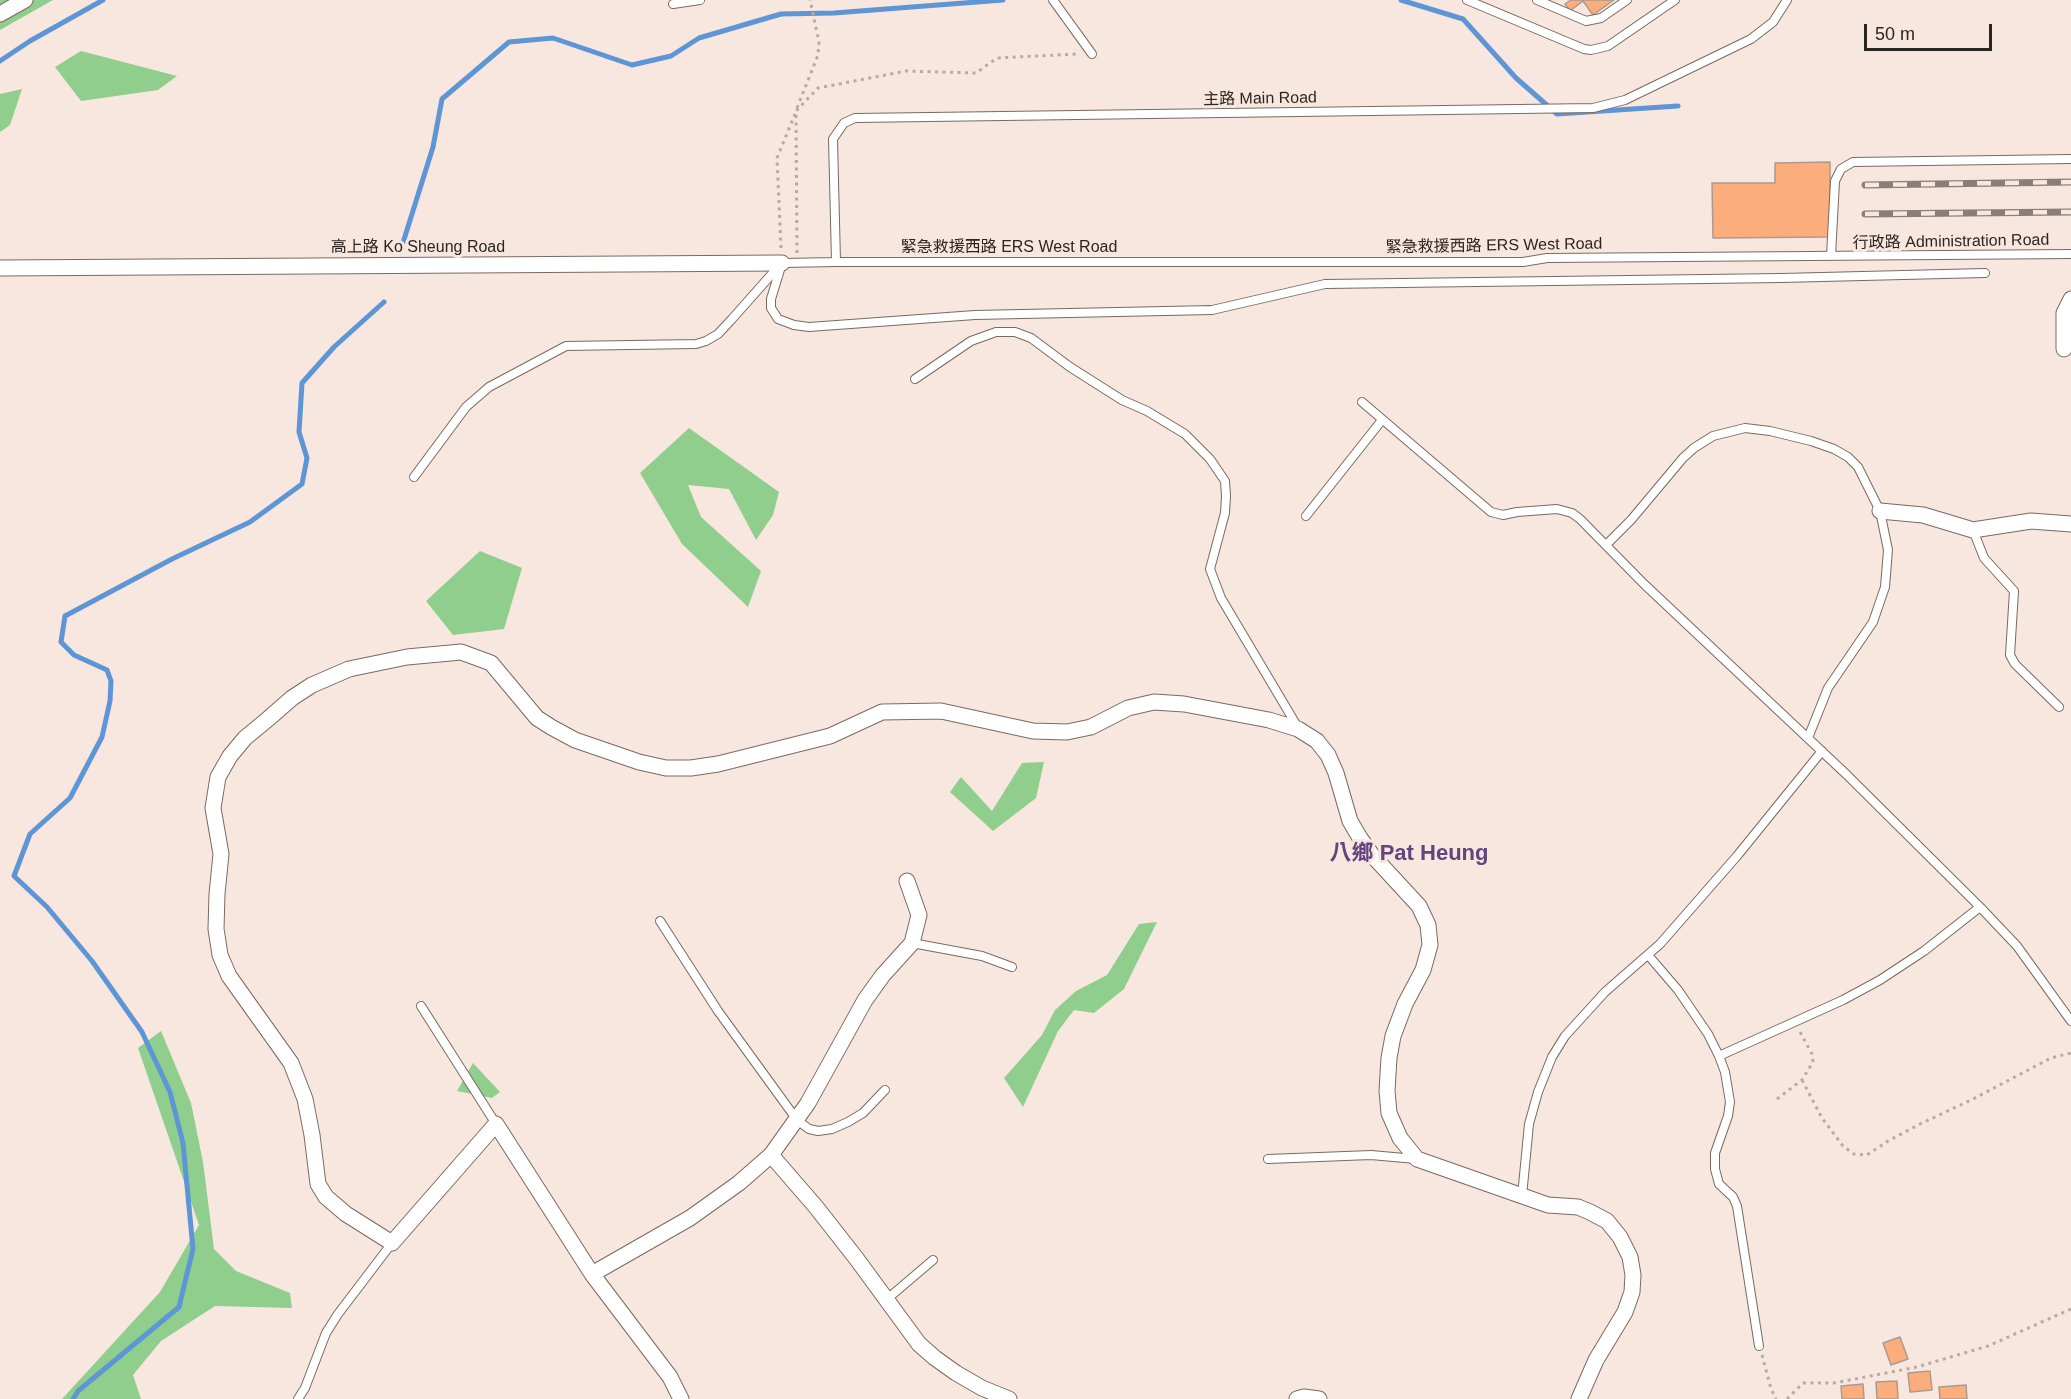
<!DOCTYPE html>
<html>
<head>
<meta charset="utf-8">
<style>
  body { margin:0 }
  #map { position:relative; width:2071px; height:1399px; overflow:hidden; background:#f8e7de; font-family:Arial,sans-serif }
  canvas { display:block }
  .scale { position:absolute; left:1864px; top:24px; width:128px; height:27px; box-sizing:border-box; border:3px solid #2b2522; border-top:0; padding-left:8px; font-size:18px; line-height:21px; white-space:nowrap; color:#2b2522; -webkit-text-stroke:4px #f8e7de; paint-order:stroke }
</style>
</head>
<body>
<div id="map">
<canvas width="2071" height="1399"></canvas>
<div class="scale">50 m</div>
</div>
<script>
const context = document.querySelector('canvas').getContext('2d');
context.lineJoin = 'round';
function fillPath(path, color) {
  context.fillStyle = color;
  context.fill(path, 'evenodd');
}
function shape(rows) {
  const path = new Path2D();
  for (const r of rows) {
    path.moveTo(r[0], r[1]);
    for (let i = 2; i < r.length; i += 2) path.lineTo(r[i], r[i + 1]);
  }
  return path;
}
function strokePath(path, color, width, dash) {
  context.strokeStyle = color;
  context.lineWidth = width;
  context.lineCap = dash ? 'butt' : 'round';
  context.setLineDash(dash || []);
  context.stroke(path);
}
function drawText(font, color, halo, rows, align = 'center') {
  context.font = font + ' Arial,"Noto Sans TC",sans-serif';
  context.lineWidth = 6;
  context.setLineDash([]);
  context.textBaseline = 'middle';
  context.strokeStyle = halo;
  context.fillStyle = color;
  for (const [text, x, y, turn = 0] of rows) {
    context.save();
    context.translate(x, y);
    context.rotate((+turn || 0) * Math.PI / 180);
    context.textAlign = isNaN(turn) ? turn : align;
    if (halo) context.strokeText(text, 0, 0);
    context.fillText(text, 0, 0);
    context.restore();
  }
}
fillPath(shape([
  [0,0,53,0,0,30],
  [81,51,177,76,158,90,81,101,55,67],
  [22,89,10,125,0,132,0,94],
  [689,428,779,492,773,515,756,540,729,489,688,485,701,517,761,571,748,607,682,544,640,473],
  [480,551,522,568,504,629,453,635,426,601],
  [1044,762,1036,798,993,831,950,792,961,777,992,811,1022,763],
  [1157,922,1124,989,1094,1013,1074,1010,1058,1031,1023,1107,1004,1078,1042,1035,1055,1010,1076,991,1107,975,1139,924],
  [161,1031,191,1103,203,1162,214,1249,236,1271,290,1293,292,1308,215,1306,161,1341,133,1375,141,1399,62,1399,160,1292,199,1225,138,1048],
  [473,1063,500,1092,492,1098,457,1091]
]), '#90ce8d');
strokePath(shape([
  [1401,0,1463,19,1516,78,1557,114,1678,106],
  [0,61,30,41,103,0],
  [401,249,433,147,442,99,509,42,553,38,632,65,671,56,699,38,781,14,834,13,1003,0],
  [73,1399,78,1391,179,1307,193,1249,183,1143,170,1092,142,1032,92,961,47,907,14,876,30,834,70,798,102,737,110,701,111,681,107,670,74,655,61,642,65,616,172,559,250,522,302,484,307,458,299,432,302,383,334,347,384,302]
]), '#5e95d6', 5);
const building = shape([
  [1571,0,1614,0,1593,15,1583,1,1570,11,1565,4,1571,0],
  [1830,162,1830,237,1713,238,1712,183,1775,183,1775,163,1830,162],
  [1900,1337,1908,1359,1891,1365,1883,1343,1900,1337],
  [1930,1371,1932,1390,1910,1392,1908,1373,1930,1371],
  [1897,1381,1898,1399,1877,1399,1876,1382,1897,1381],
  [1863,1384,1864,1399,1842,1399,1841,1386,1863,1384],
  [1966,1385,1967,1399,1940,1399,1939,1387,1966,1385]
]);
fillPath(building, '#fcad7c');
strokePath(building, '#aa9a91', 1.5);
const lane = shape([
  [1053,0,1092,54],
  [1467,0,1584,49,1591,50,1608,46,1675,0],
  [1537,0,1586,21,1601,18,1627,0],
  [673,4,700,0],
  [1831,256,1835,181,1841,169,1853,162,2071,159],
  [836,262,833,139,844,123,855,118,1593,108,1625,100,1751,39,1773,22,1787,0],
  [782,263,836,262,1523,262,1547,258,2071,254],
  [782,263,771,299,771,308,778,319,794,325,809,327,975,315,1212,310,1325,284,1781,278,1985,273],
  [915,379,971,341,996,332,1015,332,1031,338,1070,367,1122,400,1147,411,1185,434,1210,459,1225,481,1226,496,1225,513,1210,569,1221,598,1297,726],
  [1362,402,1491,512,1503,515,1517,512,1557,509,1572,513,1580,519,1644,584,1847,775,1980,907,2017,946,2071,1021],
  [414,477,466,407,489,387,566,346,696,344,706,341,718,334,732,319,779,266],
  [1306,516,1382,420],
  [1973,530,1984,558,2014,591,2010,655,2015,664,2059,707],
  [1606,545,1631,520,1683,458,1694,448,1713,436,1745,428,1770,431,1811,441,1834,449,1848,457,1858,467,1880,511,1888,550,1885,587,1873,622,1828,688,1808,738],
  [660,921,718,1011,797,1120,809,1129,818,1131,832,1129,848,1122,863,1113,885,1090],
  [912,943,982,956,1012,967],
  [1648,955,1678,990,1708,1034,1719,1056,1725,1072,1730,1102,1728,1116,1715,1153,1715,1169,1719,1184,1733,1197,1737,1206,1759,1346],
  [421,1006,496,1124],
  [1719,1056,1843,1000,1880,980,1924,951,1980,907],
  [1268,1159,1371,1155,1416,1159],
  [1522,1196,1529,1124,1538,1092,1552,1057,1565,1036,1605,992,1660,944,1737,856,1822,751],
  [886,1300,933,1260],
  [298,1399,305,1388,326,1333,338,1314,392,1243]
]);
const street = shape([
  [0,14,25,0],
  [0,268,782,263],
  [2064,349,2064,313,2071,299],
  [1880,511,1923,515,1973,530,2031,521,2071,524],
  [771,1155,816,1207,856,1258,919,1344,935,1358,956,1373,982,1388,1009,1399],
  [592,1274,690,1218,739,1183,771,1155,808,1103,865,1000,883,975,912,943,919,915,907,881],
  [681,1399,670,1377,592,1274,496,1124,392,1243,346,1214,326,1197,318,1184,312,1135,305,1099,291,1063,229,976,220,955,216,929,217,894,221,854,213,808,218,777,230,756,245,738,268,719,292,698,312,685,349,669,407,657,461,652,491,663,537,718,551,727,575,740,639,762,666,768,691,768,718,764,830,736,882,712,941,711,1033,731,1067,732,1091,727,1128,708,1154,702,1184,704,1269,720,1298,729,1317,741,1328,755,1336,773,1350,821,1360,838,1372,855,1419,906,1428,925,1430,945,1423,970,1405,1004,1393,1036,1389,1058,1387,1091,1389,1113,1400,1138,1417,1159,1548,1205,1578,1207,1590,1212,1607,1221,1620,1237,1630,1257,1633,1275,1632,1292,1625,1312,1596,1360,1579,1399],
  [1297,1399,1304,1397,1319,1399]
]);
strokePath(lane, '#786a62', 10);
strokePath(street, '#786a62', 17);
strokePath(shape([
  [797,108,818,55,819,42,810,0],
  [781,248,777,158,795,114],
  [797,253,796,111,818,88,906,71,976,73,997,58,1078,54],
  [1802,1080,1822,1118,1843,1146,1854,1154,1867,1155,1888,1141,1920,1124,1971,1100,2051,1058,2071,1053],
  [1777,1099,1802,1080,1813,1062,1812,1054,1800,1032],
  [1762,1355,1771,1389,1776,1399],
  [1787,1399,1803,1383,1834,1383,1917,1367,1988,1346,2071,1309]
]), '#b8aaa3', 3, [3, 4.5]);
strokePath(lane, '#fff', 8);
strokePath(street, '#fff', 15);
const rail = shape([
  [1865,185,2071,182],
  [1865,214,2071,212]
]);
strokePath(rail, '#897e78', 7);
strokePath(rail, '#f8e7de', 4.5, [14]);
drawText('16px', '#2b2522', '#f8e7de', [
  ["主路 Main Road",1260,99,-1],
  ["行政路 Administration Road",1951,242,-1],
  ["緊急救援西路 ERS West Road",1494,246,-1],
  ["高上路 Ko Sheung Road",418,248],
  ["緊急救援西路 ERS West Road",1009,248]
]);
drawText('bold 22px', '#64447f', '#f8e7de', [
  ["八鄉 Pat Heung",1409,854]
]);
</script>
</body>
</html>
